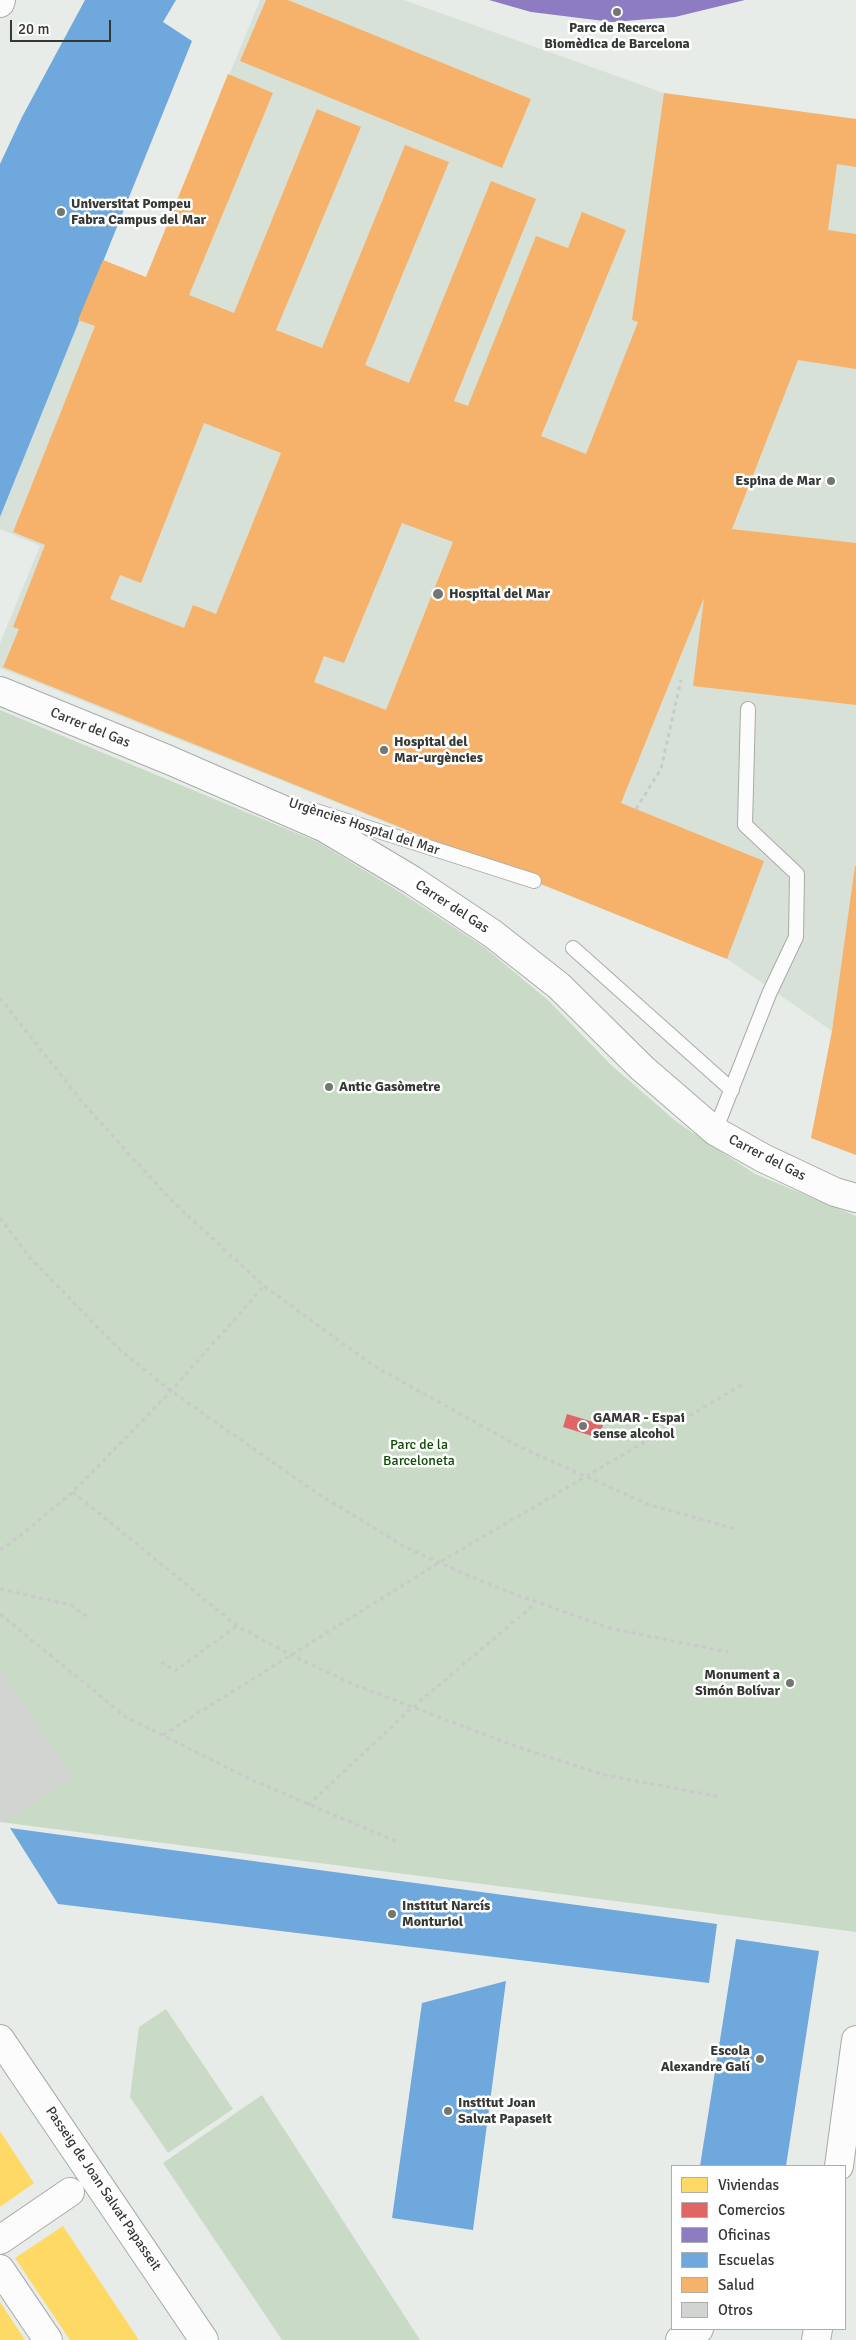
<!DOCTYPE html>
<html>
<head>
<meta charset="utf-8">
<style>
  body { margin:0 }
  #map { position:relative; width:856px; height:2340px; overflow:hidden; background:#e8ece8; font-family:Signika,sans-serif }
  canvas { display:block }
  .legend { position:absolute; left:671px; top:2165px; width:175px; height:165px; box-sizing:border-box; background:#fff; border:1px solid #aeafad; margin:0; padding:6px 9px; list-style:none; font-size:15px; color:#343733 }
  .legend li { display:flex; align-items:center; gap:10px; height:25px }
  .legend b { width:25px; border:1px solid #aeafad }
  .scale { position:absolute; left:10px; top:20px; width:101px; height:22px; box-sizing:border-box; border:2px solid #343733; border-top:0; padding-left:6px; font-size:15px; line-height:18px; white-space:nowrap; color:#343733; -webkit-text-stroke:4px #fff; paint-order:stroke }
</style>
</head>
<body>
<div id="map">
<canvas width="856" height="2340"></canvas>
<ul class="legend">
<li><b style="height:14px;background:#ffd966"></b>Viviendas</li>
<li><b style="height:14px;background:#e06666"></b>Comercios</li>
<li><b style="height:14px;background:#8e7cc3"></b>Oficinas</li>
<li><b style="height:14px;background:#6fa8dc"></b>Escuelas</li>
<li><b style="height:14px;background:#f6b26b"></b>Salud</li>
<li><b style="height:14px;background:#d1d4d1"></b>Otros</li>
</ul>
<div class="scale">20 m</div>
</div>
<script>
const context = document.querySelector('canvas').getContext('2d');
context.lineJoin = 'round';
function fillPath(path, color) {
  context.fillStyle = color;
  context.fill(path, 'evenodd');
}
function shape(rows) {
  const path = new Path2D();
  for (const r of rows) {
    path.moveTo(r[0], r[1]);
    for (let i = 2; i < r.length; i += 2) path.lineTo(r[i], r[i + 1]);
  }
  return path;
}
function strokePath(path, color, width, dash) {
  context.strokeStyle = color;
  context.lineWidth = width;
  context.lineCap = dash ? 'butt' : 'round';
  context.setLineDash(dash || []);
  context.stroke(path);
}
function drawText(font, color, halo, rows, align = 'center') {
  context.font = font + ' Signika,sans-serif';
  context.lineWidth = 5;
  context.setLineDash([]);
  context.textBaseline = 'middle';
  context.strokeStyle = halo;
  context.fillStyle = color;
  for (const [text, x, y, turn = 0] of rows) {
    context.save();
    context.translate(x, y);
    context.rotate((+turn || 0) * Math.PI / 180);
    context.textAlign = isNaN(turn) ? turn : align;
    if (halo) context.strokeText(text, 0, 0);
    context.fillText(text, 0, 0);
    context.restore();
  }
}
fillPath(shape([
  [260,0,404,0,664,93,856,119,856,1155,811,1138,832,1031,727,959,0,668,0,643,40,546,0,529,0,517,103,260,146,277]
]), '#d8e1d7');
fillPath(shape([
  [0,710,318,842,403,894,484,947,549,1001,611,1065,678,1123,755,1174,856,1216,856,1932,0,1822],
  [166,2009,233,2109,168,2153,130,2097,139,2027],
  [262,2095,420,2340,282,2340,163,2163]
]), '#c9dac6');
fillPath(shape([
  [0,2131,34,2183,0,2207],
  [63,2226,139,2340,70,2340,15,2258],
  [0,2302,25,2340,0,2340]
]), '#ffd966');
fillPath(shape([
  [567,1414,603,1425,599,1438,563,1427]
]), '#e06666');
fillPath(shape([
  [489,0,745,0,675,17,612,22,531,12]
]), '#8e7cc3');
fillPath(shape([
  [85,0,176,0,163,22,192,41,0,517,0,164,22,117],
  [10,1828,717,1924,709,1983,58,1904],
  [736,1939,819,1951,786,2166,700,2166],
  [506,1981,473,2230,392,2218,422,2003]
]), '#6fa8dc');
fillPath(shape([
  [266,0,288,0,531,99,502,168,240,61],
  [228,74,273,93,189,295,234,313,317,109,361,127,276,330,322,348,405,145,449,162,365,365,409,383,491,181,536,199,454,401,468,406,536,236,568,248,582,212,626,230,541,436,586,454,638,322,632,320,664,93,856,119,856,167,837,164,828,230,856,234,856,369,798,360,732,529,856,543,856,705,693,686,704,598,621,803,764,861,727,959,3,667,19,629,13,627,45,545,13,532,95,326,78,320,103,260,146,277],
  [204,423,281,453,216,614,193,605,184,628,110,599,120,575,141,583],
  [402,523,453,542,386,710,314,682,324,656,344,663],
  [855,866,856,866,856,1155,811,1138,832,1031]
]), '#f6b26b');
fillPath(shape([
  [2,1672,72,1777,4,1822,0,1821,0,1673]
]), '#d1d4d1');
const lane = shape([
  [313,810,534,881],
  [573,948,732,1090],
  [715,1131,769,994,796,937,797,874,745,825,748,709]
]);
const street = shape([
  [0,691,169,760,325,828,412,880,493,934,559,986,642,1068,715,1131,763,1158,835,1192,856,1198],
  [0,2039,204,2340],
  [0,2240,70,2192],
  [0,2269,48,2340],
  [680,2340,699,2329]
]);
const secondary = shape([
  [0,3,1,0],
  [839,2166,856,2040],
  [816,2340,818,2329]
]);
strokePath(lane, '#a8aba8', 16);
strokePath(street, '#a8aba8', 30);
strokePath(secondary, '#a8aba8', 30);
strokePath(shape([
  [636,809,661,769,681,680],
  [0,998,84,1104,171,1200,264,1286,374,1366,522,1448,650,1505,736,1529],
  [0,1218,31,1259,118,1348,171,1391,317,1493,405,1547,490,1585,609,1628,728,1652],
  [73,1492,237,1626,291,1655,355,1685,512,1745,605,1775,721,1797],
  [0,1550,21,1535,73,1492,171,1391,264,1286],
  [0,1589,71,1605,90,1619],
  [0,1614,126,1717,252,1780,400,1843],
  [161,1662,175,1671,237,1626],
  [163,1735,440,1562,745,1383],
  [308,1805,413,1707,536,1603]
]), '#c9cac9', 3, [4, 4]);
strokePath(lane, '#fcfcfc', 14);
strokePath(street, '#fcfcfc', 28);
strokePath(secondary, '#fcfcfc', 28);
for (const [x, y, r, color] of [
  [617,12,5,"#737672"],
  [61,212,5,"#737672"],
  [831,481,5,"#737672"],
  [438,594,6,"#737672"],
  [384,750,5,"#737672"],
  [329,1087,5,"#737672"],
  [583,1426,5,"#737672"],
  [790,1683,5,"#737672"],
  [392,1914,5,"#737672"],
  [760,2059,5,"#737672"],
  [448,2111,5,"#737672"]
]) {
  const dot = new Path2D();
  dot.arc(x, y, r, 0, 2 * Math.PI);
  context.fillStyle = color;
  context.fill(dot);
  strokePath(dot, '#fff', 2);
}
drawText('bold 14px', '#343733', '#fff', [
  ["Parc de Recerca",617,28,"center"],
  ["Biomèdica de Barcelona",617,44,"center"],
  ["Universitat Pompeu",71,204],
  ["Fabra Campus del Mar",71,220],
  ["Espina de Mar",821,481,"right"],
  ["Hospital del Mar",449,594],
  ["Hospital del",394,742],
  ["Mar-urgències",394,758],
  ["Antic Gasòmetre",339,1087],
  ["GAMAR - Espai",593,1418],
  ["sense alcohol",593,1434],
  ["Monument a",780,1675,"right"],
  ["Simón Bolívar",780,1691,"right"],
  ["Institut Narcís",402,1906],
  ["Monturiol",402,1922],
  ["Escola",750,2051,"right"],
  ["Alexandre Galí",750,2067,"right"],
  ["Institut Joan",458,2103],
  ["Salvat Papaseit",458,2119]
], 'left');
drawText('14px', '#343733', '#fff', [
  ["Carrer del Gas",90,728,22],
  ["Urgències Hosptal del Mar",364,827,18],
  ["Carrer del Gas",452,907,33],
  ["Carrer del Gas",767,1158,27],
  ["Passeig de Joan Salvat Papasseit",103,2189,56]
]);
drawText('14px', '#094b00', '#fff', [
  ["Parc de la",419,1445],
  ["Barceloneta",419,1461]
]);
</script>
</body>
</html>
